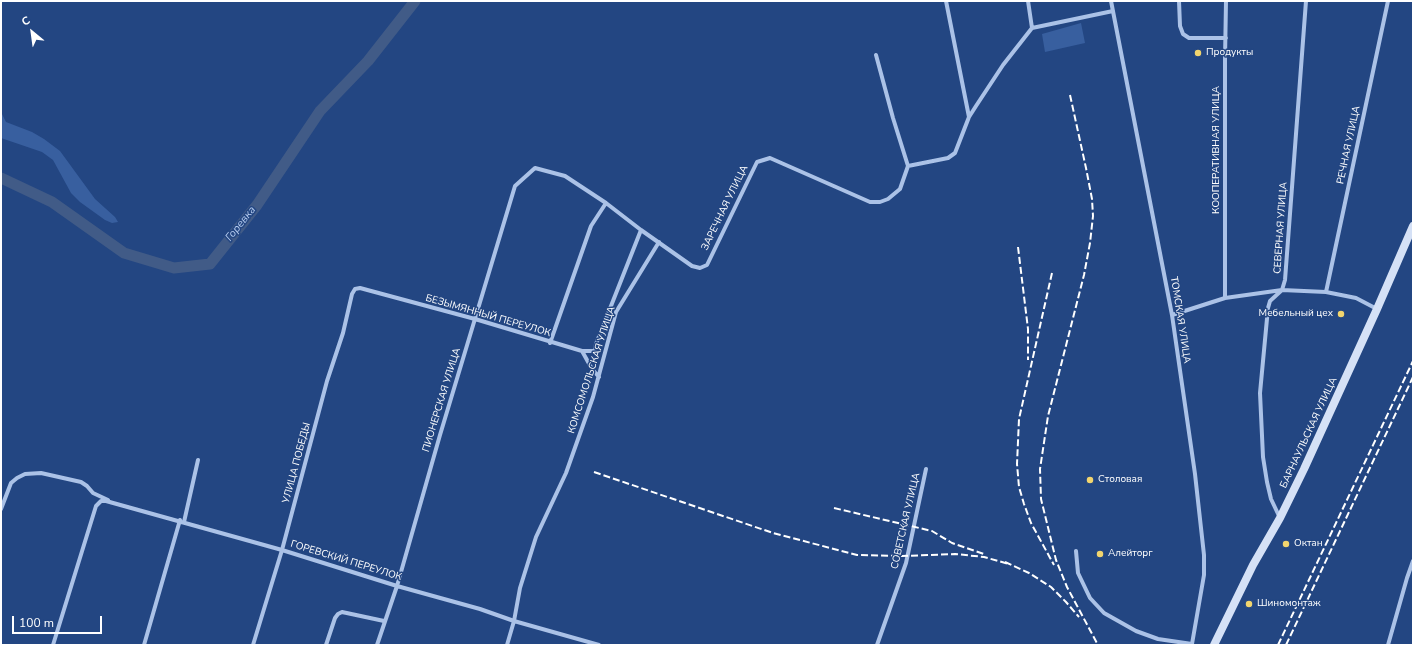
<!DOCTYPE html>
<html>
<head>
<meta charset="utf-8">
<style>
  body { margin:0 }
  #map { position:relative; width:1414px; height:646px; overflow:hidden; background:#234682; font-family:"Nunito Sans",sans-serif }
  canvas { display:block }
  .frame { position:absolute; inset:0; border:2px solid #fff; pointer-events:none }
  .north { position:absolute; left:12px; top:12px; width:40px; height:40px; -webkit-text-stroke:3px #234682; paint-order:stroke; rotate:331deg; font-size:11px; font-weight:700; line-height:16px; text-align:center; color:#fff }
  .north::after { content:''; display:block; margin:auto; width:14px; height:18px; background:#fff; clip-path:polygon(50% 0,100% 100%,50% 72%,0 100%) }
  .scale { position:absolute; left:12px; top:616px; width:90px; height:18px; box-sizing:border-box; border:2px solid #fff; border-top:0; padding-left:5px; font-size:12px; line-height:14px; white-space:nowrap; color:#fff; -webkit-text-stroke:3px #234682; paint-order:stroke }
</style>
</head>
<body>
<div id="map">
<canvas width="1414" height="646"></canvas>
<div class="frame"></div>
<div class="north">С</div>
<div class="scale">100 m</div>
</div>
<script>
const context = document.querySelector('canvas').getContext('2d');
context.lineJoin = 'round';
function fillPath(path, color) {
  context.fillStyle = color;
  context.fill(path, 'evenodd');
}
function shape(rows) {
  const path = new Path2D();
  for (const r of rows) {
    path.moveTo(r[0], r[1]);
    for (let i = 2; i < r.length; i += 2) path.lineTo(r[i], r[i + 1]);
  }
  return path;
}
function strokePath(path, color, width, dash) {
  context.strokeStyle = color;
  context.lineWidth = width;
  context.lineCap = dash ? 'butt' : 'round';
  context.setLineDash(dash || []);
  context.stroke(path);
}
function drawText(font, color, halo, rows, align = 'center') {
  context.font = font + ' "Nunito Sans",sans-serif';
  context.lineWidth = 3;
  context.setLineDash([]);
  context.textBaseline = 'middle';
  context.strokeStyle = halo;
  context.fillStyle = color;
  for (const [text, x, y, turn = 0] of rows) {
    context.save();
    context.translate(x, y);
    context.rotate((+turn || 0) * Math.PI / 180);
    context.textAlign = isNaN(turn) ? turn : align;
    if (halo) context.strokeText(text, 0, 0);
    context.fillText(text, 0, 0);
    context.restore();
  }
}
fillPath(shape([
  [1081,23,1085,43,1045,52,1042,34],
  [1,112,6,122,32,132,44,139,60,151,95,199,115,217,118,222,112,223,105,220,80,202,71,193,53,160,42,152,1,138]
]), '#385f9f');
strokePath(shape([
  [1,178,52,202,124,253,174,268,210,264,257,205,320,111,368,61,415,1]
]), '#415b87', 11);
strokePath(shape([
  [946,1,969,117],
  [1028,1,1032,28],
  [1111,1,1172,315,1195,474,1204,555,1204,575,1192,644],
  [1179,1,1180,26,1183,34,1189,38,1226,38],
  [908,166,948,158,955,153,969,117,976,106,1003,65,1032,28,1113,11],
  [1326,292,1388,1],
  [1225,298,1225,59,1226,1],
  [1172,315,1225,298,1282,290,1326,292,1356,298,1377,309],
  [550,343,591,226,606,203],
  [582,351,595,351,596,344,641,230],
  [1,509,11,483,17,478,25,474,41,473,81,482,87,486,93,493,108,500],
  [1280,518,1271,499,1267,482,1263,457,1260,393,1268,308,1270,301,1282,290,1285,280,1306,1],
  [184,522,198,460],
  [1076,551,1078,573,1090,598,1104,613,1136,631,1158,639,1192,644,1192,645],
  [53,645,96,506,101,501,106,501,282,550,397,586,480,609,514,621,599,645],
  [144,645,180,520],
  [253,645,282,550,327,381,343,333,352,294,355,289,360,288,475,319,582,351,592,369,599,377],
  [326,645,335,618,338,614,342,612,384,621],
  [377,645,397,586,440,435,515,186,535,168,565,176,606,203,641,230,692,266,700,268,707,265,757,162,770,158,870,202,880,202,888,199,900,189,908,166,893,118,876,55],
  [507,645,514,621,520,588,536,537,566,473,593,397,616,312,659,242],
  [877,645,906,563,926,469],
  [1388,645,1407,578,1413,561]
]), '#abc2e7', 4);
strokePath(shape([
  [1214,645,1253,565,1280,518,1304,469,1377,309,1413,226]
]), '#d5e1f6', 8);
strokePath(shape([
  [1070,95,1086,168,1092,199,1093,216,1090,243,1084,275,1048,416,1040,469,1041,499,1056,560,1067,587,1098,645],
  [1018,247,1028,329,1028,360],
  [1052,273,1019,419,1017,464,1019,487,1024,504,1031,523,1054,565],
  [594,472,773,533,857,555,902,556,955,554,984,557,1009,564],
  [834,508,932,531,952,543,984,554],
  [1005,562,1029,573,1051,587,1066,602,1079,617],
  [1278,645,1413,361],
  [1286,645,1413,377]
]), '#fff', 2, [7, 3]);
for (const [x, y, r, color] of [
  [1198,53,4,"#f2d56e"],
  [1341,314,4,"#f2d56e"],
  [1090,480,4,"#f2d56e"],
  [1286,544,4,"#f2d56e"],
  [1100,554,4,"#f2d56e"],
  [1249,604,4,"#f2d56e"]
]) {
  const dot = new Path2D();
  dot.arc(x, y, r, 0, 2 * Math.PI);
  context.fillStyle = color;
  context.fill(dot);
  strokePath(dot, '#234682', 1.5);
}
drawText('10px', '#fff', '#234682', [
  ["Продукты",1206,53],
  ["Мебельный цех",1333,314,"right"],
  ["Столовая",1098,480],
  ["Октан",1294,544],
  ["Алейторг",1108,554],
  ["Шиномонтаж",1257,604]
], 'left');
drawText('10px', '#fff', '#234682', [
  ["РЕЧНАЯ УЛИЦА",1349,145,-78],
  ["КООПЕРАТИВНАЯ УЛИЦА",1217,150,-90],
  ["ЗАРЕЧНАЯ УЛИЦА",725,208,-64],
  ["СЕВЕРНАЯ УЛИЦА",1281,228,-86],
  ["БЕЗЫМЯННЫЙ ПЕРЕУЛОК",488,316,16],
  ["ТОМСКАЯ УЛИЦА",1180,320,81],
  ["КОМСОМОЛЬСКАЯ УЛИЦА",592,370,-72],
  ["ПИОНЕРСКАЯ УЛИЦА",442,400,-73],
  ["БАРНАУЛЬСКАЯ УЛИЦА",1309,433,-65],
  ["УЛИЦА ПОБЕДЫ",297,463,-75],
  ["СОВЕТСКАЯ УЛИЦА",906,521,-77],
  ["ГОРЕВСКИЙ ПЕРЕУЛОК",346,561,17]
]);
drawText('italic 11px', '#b6ccef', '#234682', [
  ["Горевка",241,224,-51]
]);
</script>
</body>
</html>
